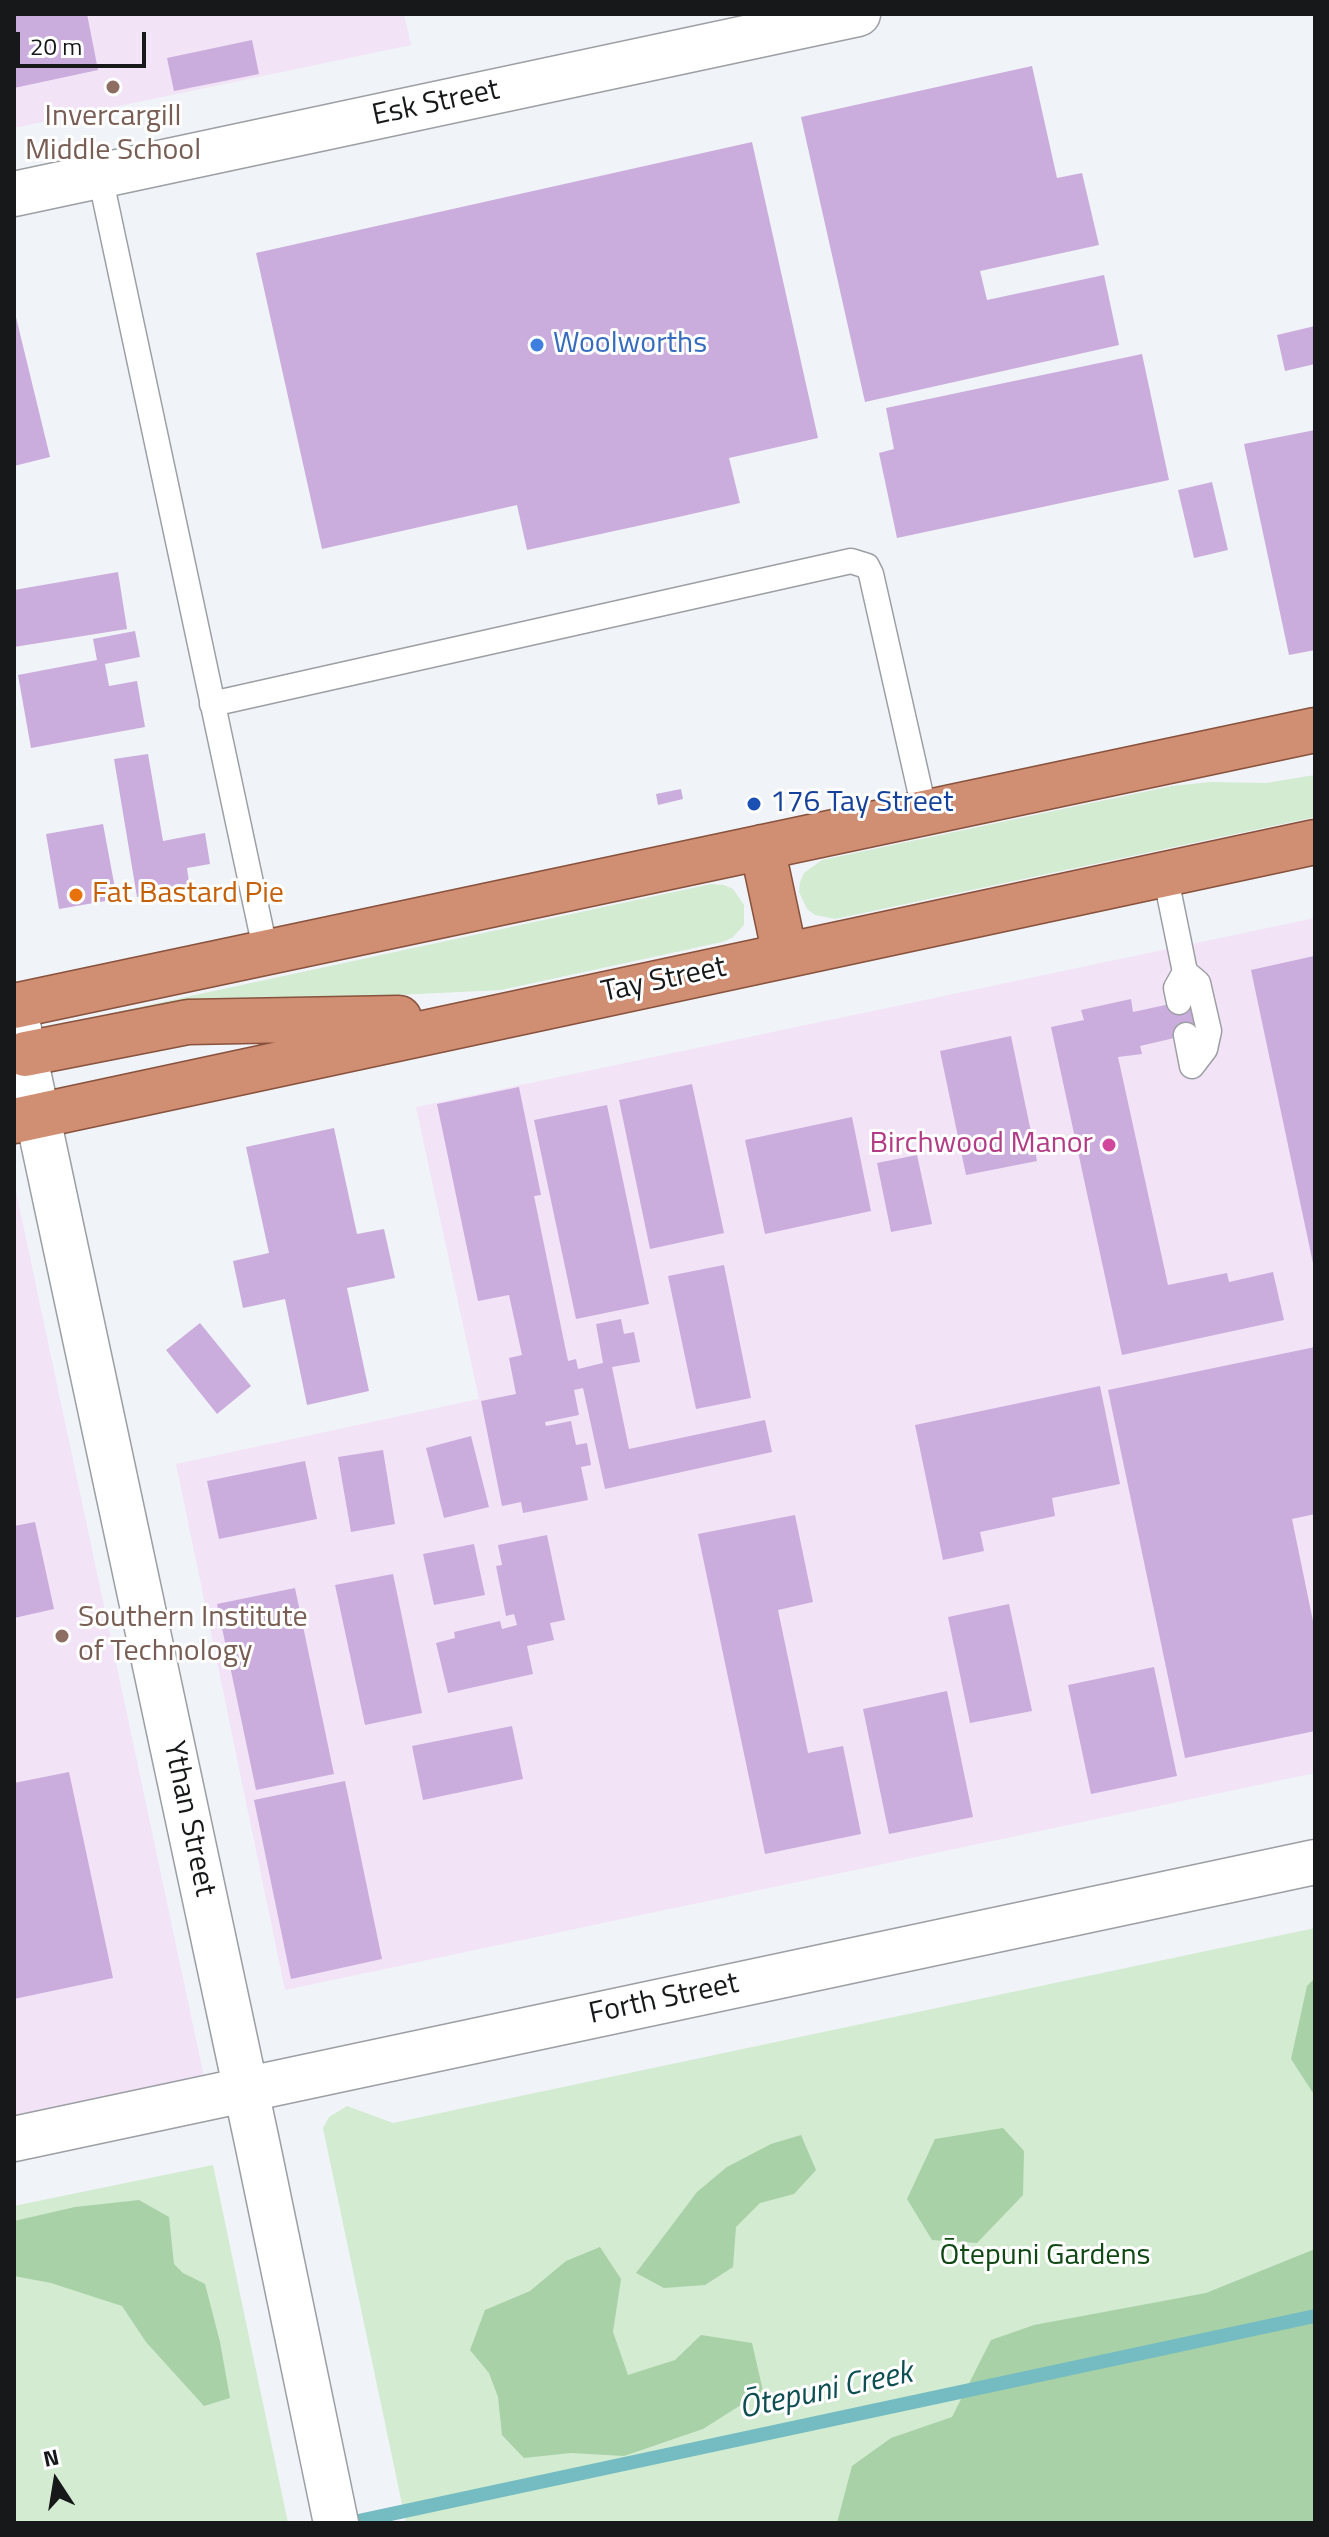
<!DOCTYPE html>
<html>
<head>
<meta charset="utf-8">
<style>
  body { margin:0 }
  #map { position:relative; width:1329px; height:2537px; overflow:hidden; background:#f0f3f7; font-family:"Titillium Web",sans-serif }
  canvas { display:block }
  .frame { position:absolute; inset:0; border:16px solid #171819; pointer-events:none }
  .north { position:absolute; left:16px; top:2441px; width:80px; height:80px; -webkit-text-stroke:6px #fff; paint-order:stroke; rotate:348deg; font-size:22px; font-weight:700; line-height:32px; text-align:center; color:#171819 }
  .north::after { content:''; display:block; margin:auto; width:28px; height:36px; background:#171819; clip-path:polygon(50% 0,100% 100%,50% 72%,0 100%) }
  .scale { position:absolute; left:16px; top:32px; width:130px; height:36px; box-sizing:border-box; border:4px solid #171819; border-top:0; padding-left:10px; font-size:24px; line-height:28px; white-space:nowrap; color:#171819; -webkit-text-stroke:6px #fff; paint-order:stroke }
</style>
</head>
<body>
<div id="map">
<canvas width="1329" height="2537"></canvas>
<div class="frame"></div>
<div class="north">N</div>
<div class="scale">20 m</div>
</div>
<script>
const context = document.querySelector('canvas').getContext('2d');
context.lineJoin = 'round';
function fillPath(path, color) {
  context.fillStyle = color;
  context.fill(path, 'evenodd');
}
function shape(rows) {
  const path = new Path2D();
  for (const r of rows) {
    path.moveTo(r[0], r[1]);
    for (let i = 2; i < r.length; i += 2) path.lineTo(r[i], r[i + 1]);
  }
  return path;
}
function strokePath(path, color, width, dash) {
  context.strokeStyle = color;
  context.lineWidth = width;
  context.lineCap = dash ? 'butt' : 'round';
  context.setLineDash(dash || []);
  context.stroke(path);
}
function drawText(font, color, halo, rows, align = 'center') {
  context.font = font + ' "Titillium Web",sans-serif';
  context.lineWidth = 6;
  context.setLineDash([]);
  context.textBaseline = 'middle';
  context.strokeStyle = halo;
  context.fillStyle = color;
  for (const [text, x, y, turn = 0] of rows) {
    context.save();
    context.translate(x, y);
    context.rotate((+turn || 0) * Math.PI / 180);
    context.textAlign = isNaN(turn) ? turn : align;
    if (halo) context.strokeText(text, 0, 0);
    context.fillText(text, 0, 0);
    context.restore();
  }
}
fillPath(shape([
  [14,14,404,14,411,45,14,128],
  [1315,918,1315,1773,285,1990,176,1464,479,1399,416,1107],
  [14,1182,207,2091,14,2132]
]), '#f2e3f7');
fillPath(shape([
  [1315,775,1315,817,835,919,815,915,807,909,799,892,800,882,804,873,822,860,1172,786,1210,782,1266,783],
  [711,884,724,885,733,889,744,905,744,925,732,938,722,942,501,990,186,1005,108,1018,107,1014],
  [1315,1928,1315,2523,406,2523,323,2128,329,2117,347,2106,393,2123],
  [213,2165,288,2523,14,2523,14,2206]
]), '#d2ebd1');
fillPath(shape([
  [1315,1978,1315,2096,1291,2059,1307,1986],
  [1003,2128,1024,2151,1023,2195,977,2243,932,2240,907,2199,935,2139],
  [801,2135,816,2170,794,2194,760,2203,736,2227,733,2267,705,2285,664,2288,636,2273,697,2192,727,2167,771,2144],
  [139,2200,169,2217,174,2264,183,2273,205,2284,220,2342,230,2398,204,2406,146,2342,122,2306,51,2283,14,2276,14,2221,75,2207],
  [600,2247,621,2279,613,2332,628,2375,675,2360,701,2335,752,2343,763,2391,703,2429,624,2456,571,2453,524,2458,502,2435,498,2397,489,2373,470,2350,485,2310,530,2291,566,2261],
  [1315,2249,1315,2523,837,2523,852,2466,891,2438,952,2417,991,2340,1034,2325,1206,2293]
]), '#a9d1a7');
strokePath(shape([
  [349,2523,1315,2316]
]), '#74bcc1', 14);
fillPath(shape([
  [14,14,87,14,98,70,14,88],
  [252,40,259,74,174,91,167,58],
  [1032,66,1057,178,1082,173,1099,245,980,271,987,300,1104,275,1119,345,865,402,801,117],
  [752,142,818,438,729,458,740,503,674,518,527,550,517,505,322,549,256,253],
  [14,309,50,457,14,466],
  [1315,326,1315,364,1285,371,1277,335],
  [1142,354,1169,480,897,538,879,453,894,449,886,408],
  [1315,430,1315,650,1289,655,1244,444],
  [1212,482,1228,550,1194,558,1178,490],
  [118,572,127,629,14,647,14,590],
  [135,631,140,657,105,664,109,686,137,681,145,727,31,748,18,675,97,660,93,639],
  [148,754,163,841,205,833,210,864,187,868,190,889,137,897,114,759],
  [681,789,683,799,658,805,656,794],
  [103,824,117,899,59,909,46,834],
  [1314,956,1315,1268,1314,1268,1251,970],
  [1131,999,1133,1012,1193,999,1200,1032,1140,1046,1142,1054,1118,1057,1168,1285,1227,1273,1229,1282,1273,1272,1284,1320,1122,1355,1051,1027,1084,1020,1081,1010],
  [1011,1036,1037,1161,966,1175,940,1051],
  [692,1084,724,1233,650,1249,619,1100],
  [519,1087,541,1195,534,1196,568,1361,576,1359,578,1369,603,1363,596,1324,621,1319,624,1334,634,1332,640,1362,612,1367,629,1449,765,1420,772,1452,605,1489,583,1388,574,1390,579,1415,545,1422,546,1426,571,1421,576,1445,587,1443,591,1465,581,1467,588,1500,523,1513,521,1502,502,1506,481,1401,516,1394,509,1358,522,1355,509,1295,478,1301,437,1104],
  [607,1105,649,1304,576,1319,534,1120],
  [852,1117,871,1211,765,1234,745,1140],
  [334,1128,357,1234,384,1229,395,1278,347,1288,369,1391,307,1405,285,1299,243,1308,233,1261,269,1253,246,1147],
  [917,1155,932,1224,891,1232,877,1163],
  [724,1265,751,1398,696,1409,668,1276],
  [200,1323,251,1386,217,1414,166,1350],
  [1315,1347,1315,1514,1292,1519,1315,1631,1315,1731,1185,1758,1108,1390],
  [1100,1386,1120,1484,1052,1498,1055,1516,980,1532,984,1551,943,1560,915,1425],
  [471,1436,489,1507,444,1518,426,1448],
  [383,1450,395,1524,351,1532,338,1457],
  [305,1461,317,1519,219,1539,207,1481],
  [795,1515,813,1602,778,1610,808,1753,843,1746,861,1834,765,1854,698,1534],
  [35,1522,54,1609,14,1618,14,1526],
  [547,1535,565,1620,550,1623,554,1640,527,1646,533,1674,448,1693,436,1643,455,1638,454,1632,500,1621,502,1629,517,1625,514,1614,506,1616,496,1566,502,1565,498,1545],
  [474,1544,485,1595,434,1605,423,1554],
  [393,1574,422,1713,365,1725,335,1585],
  [295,1588,334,1774,256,1790,217,1604],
  [1009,1604,1032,1711,970,1723,948,1617],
  [1154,1667,1177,1776,1091,1794,1068,1685],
  [947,1691,973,1817,889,1834,863,1709],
  [512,1726,523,1779,423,1800,412,1746],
  [69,1772,113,1978,14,1999,14,1783],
  [345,1781,382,1959,291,1979,254,1800]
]), '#caaddc');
const service = shape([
  [100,176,266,953],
  [212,704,851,561,867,566,871,574,925,813],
  [1165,874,1185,972,1176,988,1179,1002],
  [1185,972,1198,983,1209,1031,1205,1049,1192,1066],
  [1186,1035,1192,1066]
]);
const minor = shape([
  [14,194,858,14],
  [14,1006,257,2142,336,2523],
  [14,2139,1315,1862]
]);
const trunk = shape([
  [762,847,785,955],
  [14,1006,1315,730],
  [25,1054,188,1022,399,1018],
  [14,1121,1315,842]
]);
strokePath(service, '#9c9fa3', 27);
strokePath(minor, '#9c9fa3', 47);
strokePath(trunk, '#88523d', 47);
strokePath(service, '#fff', 24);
strokePath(minor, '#fff', 44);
strokePath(trunk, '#d08e73', 44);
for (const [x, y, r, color] of [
  [113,87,8,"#8d6e63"],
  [537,345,8,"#3f7fe0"],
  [754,804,8,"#1a4fb4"],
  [76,895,8,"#e8710a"],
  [1109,1145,8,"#d1479c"],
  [62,1636,8,"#8d6e63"]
]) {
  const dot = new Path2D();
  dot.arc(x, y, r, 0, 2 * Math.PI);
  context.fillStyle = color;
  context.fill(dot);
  strokePath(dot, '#fff', 3);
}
drawText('30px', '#171819', '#fff', [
  ["Esk Street",436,104,-12],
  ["Tay Street",664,981,-12],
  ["Ythan Street",188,1819,78],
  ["Forth Street",664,2000,-12]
]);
drawText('30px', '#785e54', '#fff', [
  ["Invercargill",113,118],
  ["Middle School",113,152],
  ["Southern Institute",78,1619,"left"],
  ["of Technology",78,1653,"left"]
]);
drawText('30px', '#366cbe', '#fff', [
  ["Woolworths",553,345]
], 'left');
drawText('30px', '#164399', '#fff', [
  ["176 Tay Street",770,804]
], 'left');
drawText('30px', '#c56008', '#fff', [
  ["Fat Bastard Pie",92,895]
], 'left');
drawText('30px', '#b23c85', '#fff', [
  ["Birchwood Manor",1093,1145]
], 'right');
drawText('30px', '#0f4813', '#fff', [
  ["Ōtepuni Gardens",1045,2257]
]);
drawText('italic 32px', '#0e4f53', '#fff', [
  ["Ōtepuni Creek",826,2392,-12]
]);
</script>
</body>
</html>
